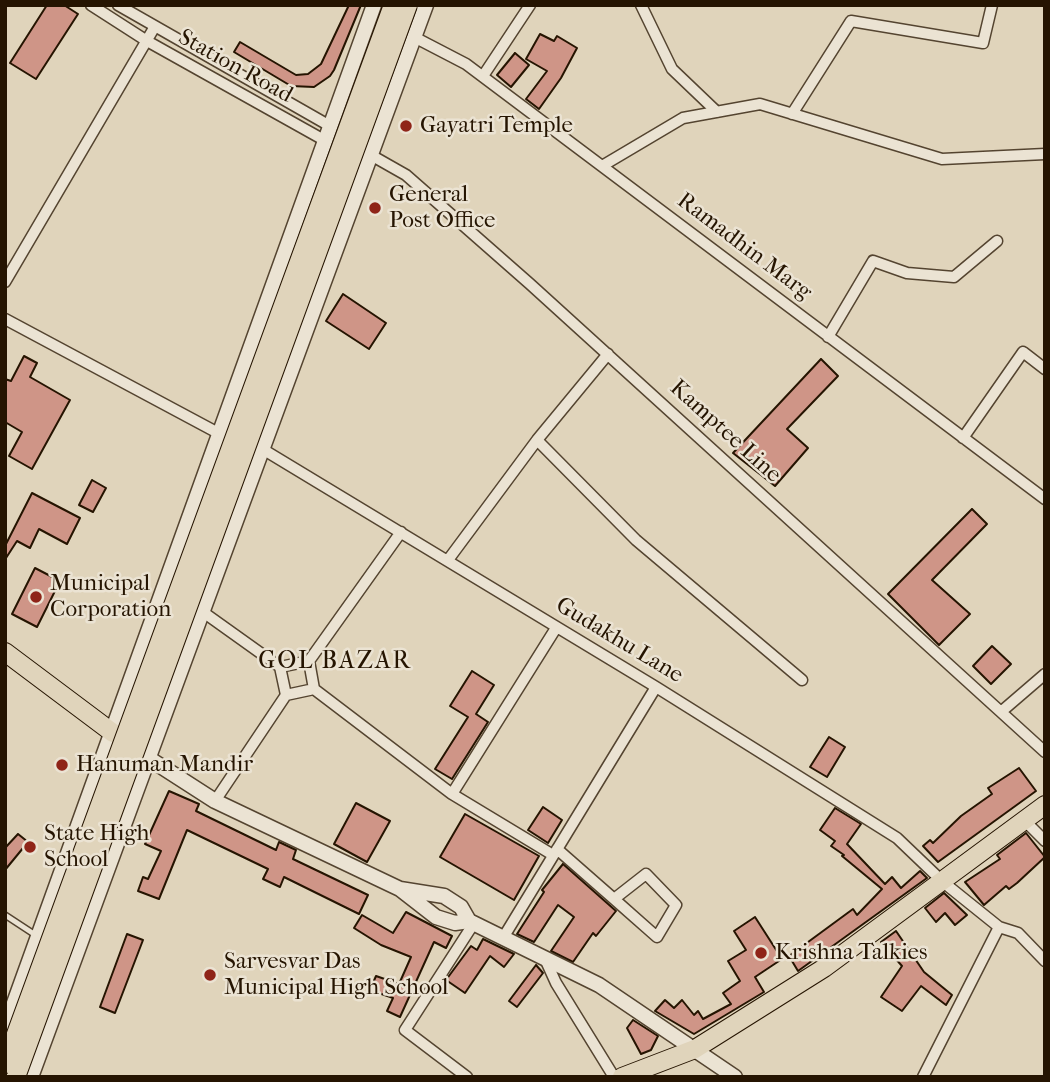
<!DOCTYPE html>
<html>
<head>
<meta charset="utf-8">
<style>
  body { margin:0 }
  #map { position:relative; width:1050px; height:1082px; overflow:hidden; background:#e0d4bb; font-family:"IM FELL French Canon",serif }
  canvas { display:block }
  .frame { position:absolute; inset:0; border:7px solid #251401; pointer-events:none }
</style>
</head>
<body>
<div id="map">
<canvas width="1050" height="1082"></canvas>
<div class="frame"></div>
</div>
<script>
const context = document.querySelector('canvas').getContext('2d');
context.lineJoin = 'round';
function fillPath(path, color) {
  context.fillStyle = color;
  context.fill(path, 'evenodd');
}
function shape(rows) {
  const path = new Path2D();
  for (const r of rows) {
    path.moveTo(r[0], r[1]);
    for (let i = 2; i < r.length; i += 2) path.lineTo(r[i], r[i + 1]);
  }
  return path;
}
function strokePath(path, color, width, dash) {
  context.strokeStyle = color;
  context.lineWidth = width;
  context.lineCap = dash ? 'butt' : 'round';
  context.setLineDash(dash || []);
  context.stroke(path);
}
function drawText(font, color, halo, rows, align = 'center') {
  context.font = font + ' "IM FELL French Canon",serif';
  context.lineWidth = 5;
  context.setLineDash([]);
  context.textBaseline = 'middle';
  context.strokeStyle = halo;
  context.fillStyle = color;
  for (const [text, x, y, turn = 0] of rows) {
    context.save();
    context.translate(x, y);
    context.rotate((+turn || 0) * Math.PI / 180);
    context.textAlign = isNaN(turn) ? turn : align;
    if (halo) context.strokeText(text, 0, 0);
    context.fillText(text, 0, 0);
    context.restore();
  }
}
const building = shape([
  [47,5,64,5,78,14,36,79,10,63,47,5],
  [349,5,361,5,334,70,330,76,314,87,291,86,234,52,240,42,296,75,308,74,321,64,349,5],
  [540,34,554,41,557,36,577,48,561,78,539,109,526,99,547,71,526,59,540,34],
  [515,53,529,65,511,87,497,75,515,53],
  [343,294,386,323,369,349,326,321,343,294],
  [24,356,37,363,30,377,70,400,32,469,9,456,22,432,5,422,5,379,11,381,24,356],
  [821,359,838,376,787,429,808,448,775,486,733,453,821,359],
  [92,480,106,488,93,512,79,505,92,480],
  [32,493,80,518,67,544,39,529,30,548,17,541,6,558,5,546,32,493],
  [972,509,987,524,932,580,970,614,939,645,888,594,972,509],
  [35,568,60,581,37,627,12,614,35,568],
  [992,646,1011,664,991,684,973,666,992,646],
  [472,671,494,685,476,714,488,722,452,779,435,769,468,717,450,706,472,671],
  [829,737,845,747,827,777,810,767,829,737],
  [1019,768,1036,791,938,862,923,846,930,840,933,843,961,816,992,794,988,788,1019,768],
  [169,791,199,804,196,811,276,850,279,842,296,850,293,859,368,895,359,914,284,877,280,887,263,879,268,869,187,830,159,899,138,891,143,877,148,879,161,851,145,844,169,791],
  [356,803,390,821,367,862,334,844,356,803],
  [543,807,562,820,548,843,528,830,543,807],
  [835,808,861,824,847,844,885,884,892,877,901,888,920,871,927,878,798,971,789,956,853,909,857,915,882,889,842,856,844,855,831,846,835,841,820,830,835,808],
  [465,814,539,856,514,900,440,857,465,814],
  [1026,833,1045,857,1017,883,1009,889,1006,886,984,905,965,882,1000,859,997,855,1026,833],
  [18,834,28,842,5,870,5,848,18,834],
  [563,864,616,911,596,936,593,933,573,962,551,951,574,917,558,905,534,942,517,934,544,892,542,890,563,864],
  [944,893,967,915,955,925,945,913,936,922,925,908,944,893],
  [406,912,452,936,446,948,434,942,400,1017,387,1011,393,998,370,990,376,976,399,984,411,957,381,945,354,928,362,915,393,933,406,912],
  [755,917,782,959,755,977,764,992,694,1034,655,1011,665,1000,674,1008,682,1000,694,1015,698,1011,703,1019,731,1004,723,993,740,981,728,961,746,950,734,931,755,917],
  [896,931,924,972,952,995,946,1005,921,986,902,1011,881,997,902,966,881,942,896,931],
  [127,934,143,940,115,1013,100,1007,127,934],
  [483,939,514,954,504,967,490,956,465,993,446,980,471,946,477,950,483,939],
  [536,965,543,973,517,1007,509,1001,536,965],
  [633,1020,658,1036,651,1050,641,1054,627,1028,633,1020]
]);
fillPath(building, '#cf9587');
strokePath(building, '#251401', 2);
const service = shape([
  [5,915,37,936]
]);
const minor = shape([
  [91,5,147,41,324,140],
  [118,5,330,126],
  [641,5,672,69,717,112],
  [414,37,466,64,1045,499],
  [483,76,530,5],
  [792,114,851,21,983,43,992,5],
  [369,154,406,175,530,284,1045,752],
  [602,166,683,118,760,104,942,159,1045,154],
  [5,282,154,28],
  [5,319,220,434],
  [828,337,873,261,907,273,954,277,997,241],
  [963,438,1023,352,1045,369],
  [537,440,636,540,802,680],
  [264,450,656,687,897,838,943,882,999,927,1018,933,1045,961],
  [448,560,537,440,608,354],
  [203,612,280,667],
  [309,661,401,532],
  [314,689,286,695,280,667,309,661,314,689,452,794],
  [1002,711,1045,674],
  [215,801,286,695],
  [1025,821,1045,841],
  [557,849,614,899,657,937,676,905,646,874,614,899],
  [553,855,452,794,556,628],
  [503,938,656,687],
  [546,961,556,983,614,1077],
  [467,1077,405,1030,474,923],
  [923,1077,999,927]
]);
const tertiary = shape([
  [142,754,215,801,400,889,444,896,461,907,469,921,599,985,735,1077],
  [400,889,436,917,455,923,469,921],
  [5,1028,374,5],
  [31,1077,426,5]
]);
const primary = shape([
  [5,652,113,733],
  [622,1077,695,1049,824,968,1045,805]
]);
strokePath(service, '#544430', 8);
strokePath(minor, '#544430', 13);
strokePath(tertiary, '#544430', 17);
strokePath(primary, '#251401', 20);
strokePath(service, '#ebe3d3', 5);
strokePath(minor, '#ebe3d3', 10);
strokePath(tertiary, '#ebe3d3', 14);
strokePath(primary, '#e0d4bb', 18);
const primaryBridge = shape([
  [5,1064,393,5],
  [16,1077,408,5]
]);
strokePath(primaryBridge, '#251401', 20, []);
strokePath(primaryBridge, '#e0d4bb', 18);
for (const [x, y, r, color] of [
  [406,126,7,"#8f2418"],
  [375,208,7,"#8f2418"],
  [36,597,7,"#8f2418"],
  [62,765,7,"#8f2418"],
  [30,847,7,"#8f2418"],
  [761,953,7,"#8f2418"],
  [210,975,7,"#8f2418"]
]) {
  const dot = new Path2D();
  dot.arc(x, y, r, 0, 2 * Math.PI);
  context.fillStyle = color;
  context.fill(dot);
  strokePath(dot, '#ebe3d3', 2.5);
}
drawText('23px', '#251401', '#ebe3d3', [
  ["Station Road",235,67,29],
  ["Ramadhin Marg",744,247,37],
  ["Kamptee Line",725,432,42],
  ["Gudakhu Lane",619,641,31]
]);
drawText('23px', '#251401', '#ebe3d3', [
  ["Gayatri Temple",420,126],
  ["General",389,195],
  ["Post Office",389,221],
  ["Municipal",50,584],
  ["Corporation",50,610],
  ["Hanuman Mandir",76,765],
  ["State High",44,834],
  ["School",44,860],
  ["Krishna Talkies",775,953],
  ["Sarvesvar Das",224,962],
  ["Municipal High School",224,988]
], 'left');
context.letterSpacing = '2px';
drawText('24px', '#251401', '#ebe3d3', [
  ["GOL BAZAR",335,662]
]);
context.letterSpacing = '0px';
</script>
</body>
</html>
